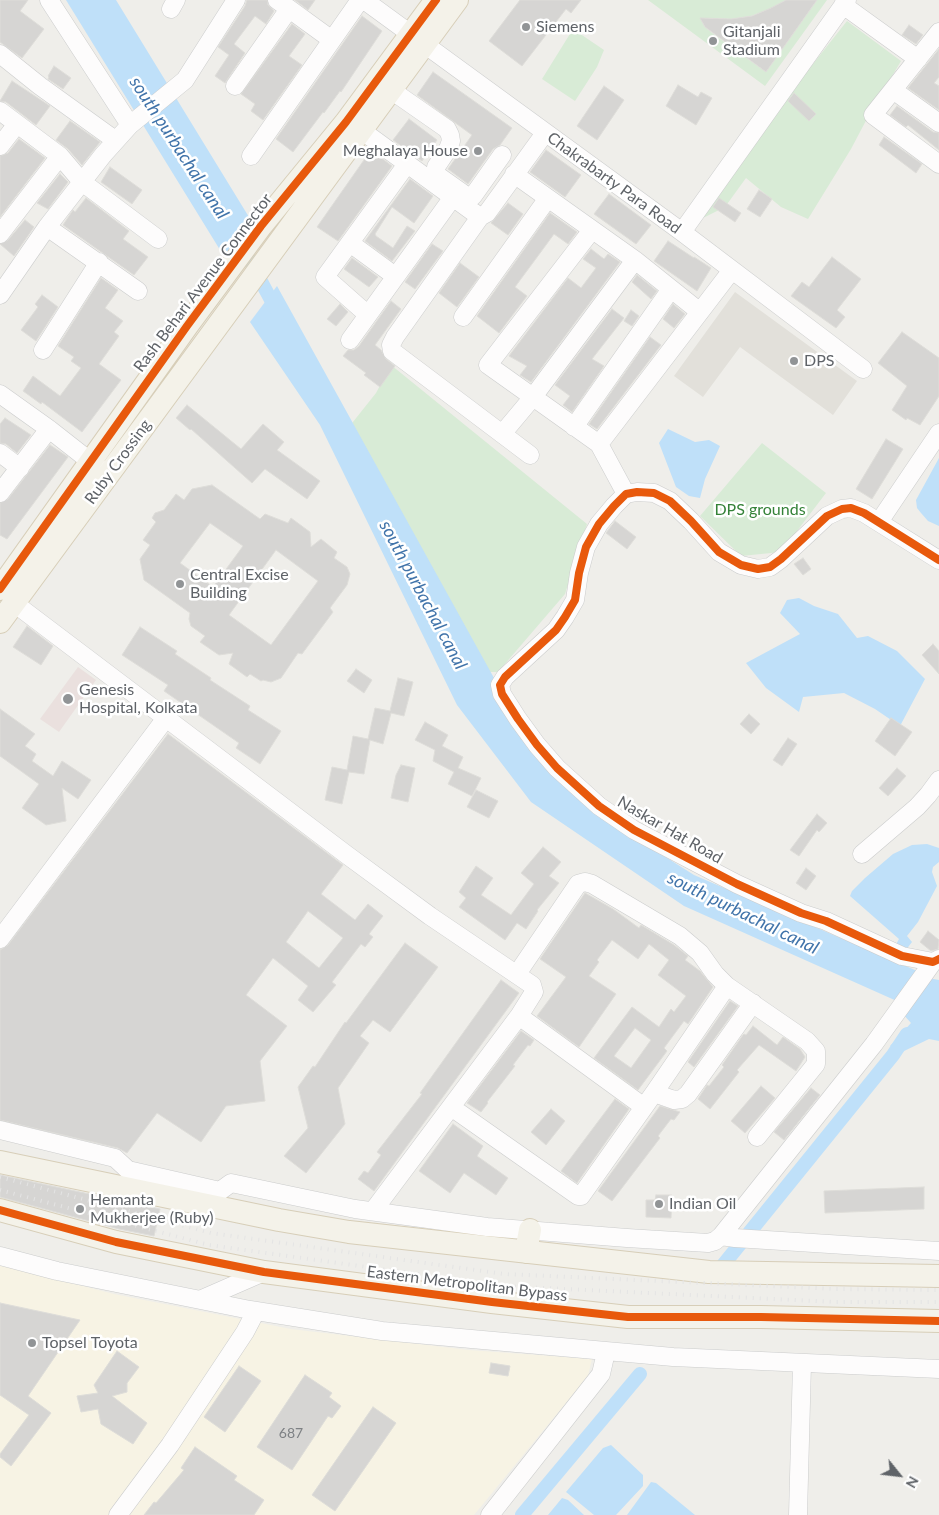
<!DOCTYPE html>
<html>
<head>
<meta charset="utf-8">
<style>
  body { margin:0 }
  #map { position:relative; width:939px; height:1515px; overflow:hidden; background:#efeeea; font-family:Lato,sans-serif }
  canvas { display:block }
  .north { position:absolute; left:874px; top:1450px; width:50px; height:50px; -webkit-text-stroke:4px #fff; paint-order:stroke; rotate:119deg; font-size:14px; font-weight:700; line-height:20px; text-align:center; color:#5f6368 }
  .north::after { content:''; display:block; margin:auto; width:18px; height:22px; background:#5f6368; clip-path:polygon(50% 0,100% 100%,50% 72%,0 100%) }
</style>
</head>
<body>
<div id="map">
<canvas width="939" height="1515"></canvas>
<div class="north">N</div>
</div>
<script>
const context = document.querySelector('canvas').getContext('2d');
context.lineJoin = 'round';
function fillPath(path, color) {
  context.fillStyle = color;
  context.fill(path, 'evenodd');
}
function shape(rows) {
  const path = new Path2D();
  for (const r of rows) {
    path.moveTo(r[0], r[1]);
    for (let i = 2; i < r.length; i += 2) path.lineTo(r[i], r[i + 1]);
  }
  return path;
}
function strokePath(path, color, width, dash) {
  context.strokeStyle = color;
  context.lineWidth = width;
  context.lineCap = dash ? 'butt' : 'round';
  context.setLineDash(dash || []);
  context.stroke(path);
}
function drawText(font, color, halo, rows, align = 'center') {
  context.font = font + ' Lato,sans-serif';
  context.lineWidth = 5;
  context.setLineDash([]);
  context.textBaseline = 'middle';
  context.strokeStyle = halo;
  context.fillStyle = color;
  for (const [text, x, y, turn = 0] of rows) {
    context.save();
    context.translate(x, y);
    context.rotate((+turn || 0) * Math.PI / 180);
    context.textAlign = isNaN(turn) ? turn : align;
    if (halo) context.strokeText(text, 0, 0);
    context.fillText(text, 0, 0);
    context.restore();
  }
}
fillPath(shape([
  [0,1265,114,1294,291,1329,469,1350,592,1359,588,1376,474,1515,0,1515]
]), '#f7f3e4');
fillPath(shape([
  [735,292,857,381,833,415,740,347,703,397,674,376]
]), '#e2e0da');
fillPath(shape([
  [78,667,96,680,59,732,40,719]
]), '#eae0de');
fillPath(shape([
  [648,0,786,0,770,9,751,16,731,19,706,18,702,22,705,27,716,36,766,72,817,0,827,0,765,86],
  [847,21,901,61,870,113,851,149,808,219,781,207,746,178,725,207,697,221,782,103],
  [573,29,604,50,597,67,575,101,542,79],
  [391,365,587,524,565,594,498,672,463,672,341,437,376,393],
  [762,443,826,493,781,552,741,556,700,516]
]), '#d8ebd6');
fillPath(shape([
  [66,0,116,0,252,222,225,258],
  [277,286,530,743,601,816,694,875,922,973,899,1002,684,906,531,802,457,705,320,425,250,322],
  [668,429,695,442,709,440,720,446,705,479,700,498,689,496,676,487,659,443],
  [939,458,939,526,928,521,921,513,917,508,916,500],
  [799,598,814,606,838,614,857,638,868,636,897,651,925,679,900,726,875,709,844,693,803,697,799,712,766,688,746,663,800,634,780,613,787,600],
  [927,844,939,848,939,862,933,867,932,872,937,886,918,922,907,936,912,942,902,955,894,948,899,939,850,896,852,891,865,878,893,854,912,845],
  [928,978,939,980,939,1041,929,1039,902,1052,890,1046,911,1023,902,1013],
  [611,1445,643,1475,643,1486,616,1515,594,1515,566,1492,603,1448],
  [651,1482,656,1483,695,1515,627,1515],
  [562,1498,568,1500,584,1515,548,1515]
]), '#bfe0f9');
strokePath(shape([
  [241,244,278,313],
  [719,1270,893,1055,907,1034],
  [522,1515,640,1374]
]), '#bfe0f9', 14);
const building = shape([
  [0,0,28,0,20,11,44,29,22,58,0,42,0,0],
  [247,0,267,0,268,5,274,11,266,24,255,16,234,44,245,53,225,83,215,76,229,55,218,47,245,6,247,0],
  [295,0,315,0,308,10,295,0],
  [520,0,581,0,571,13,566,9,522,66,489,41,520,0],
  [786,0,817,0,766,72,705,27,700,18,731,19,752,16,771,8,786,0],
  [362,16,382,31,341,92,340,91,324,113,323,112,293,152,276,139,362,16],
  [292,24,305,34,289,56,302,65,263,120,251,111,255,104,241,94,292,24],
  [909,25,923,35,916,44,902,35,909,25],
  [939,49,939,77,934,83,939,86,939,110,908,88,939,49],
  [54,66,71,78,63,89,48,79,49,77,48,76,54,66],
  [433,72,512,128,500,145,493,149,468,184,448,169,472,135,417,95,433,72],
  [12,81,50,106,36,125,6,102,0,101,12,81],
  [678,85,698,97,701,92,712,98,696,125,666,106,678,85],
  [604,86,624,100,597,140,577,126,604,86],
  [794,93,816,114,809,121,788,101,794,93],
  [897,106,933,132,939,133,939,150,908,125,906,127,890,115,897,106],
  [409,119,437,140,422,161,393,140,409,119],
  [70,121,100,142,82,165,68,149,56,140,70,121],
  [884,137,922,164,916,173,879,145,884,137],
  [19,139,45,158,0,217,0,156,8,153,19,139],
  [371,150,392,166,338,241,317,227,371,150],
  [546,150,581,175,565,197,530,172,546,150],
  [110,167,142,190,132,204,101,182,110,167],
  [60,174,68,182,48,209,37,203,60,174],
  [410,179,433,196,414,223,392,207,375,234,376,236,393,248,407,226,415,231,392,261,365,241,410,179],
  [759,190,772,199,760,217,747,209,759,190],
  [609,194,651,225,636,244,594,214,609,194],
  [86,198,129,231,123,239,148,257,134,275,63,225,73,210,75,212,86,198],
  [719,198,741,213,735,222,713,207,719,198],
  [508,203,523,214,508,235,491,223,508,203],
  [550,213,577,232,568,244,554,234,546,245,515,287,527,296,499,333,477,316,550,213],
  [25,220,34,227,14,256,0,244,8,240,25,220],
  [668,241,694,258,694,257,711,268,697,291,654,261,668,241],
  [432,244,443,251,415,289,405,282,432,244],
  [591,249,604,259,608,254,620,262,531,382,520,375,527,366,509,356,568,278,581,288,596,268,583,259,591,249],
  [832,257,861,279,837,310,845,317,836,328,791,296,802,282,809,287,832,257],
  [352,258,378,277,369,287,344,269,352,258],
  [460,263,479,277,457,307,439,293,460,263],
  [637,275,657,291,651,299,632,282,637,275],
  [101,278,118,290,105,308,123,321,114,332,119,336,99,364,121,380,82,432,42,402,41,404,23,391,33,376,60,396,81,368,71,361,74,357,58,346,101,278],
  [42,295,58,307,36,341,21,330,38,307,35,304,42,295],
  [391,301,401,309,375,345,381,350,386,359,395,366,380,387,364,375,366,373,343,356,348,350,354,350,359,346,391,301],
  [340,304,348,312,336,326,327,319,340,304],
  [673,304,685,314,674,328,663,319,673,304],
  [612,309,624,318,592,359,604,366,572,412,563,405,570,396,555,385,612,309],
  [631,310,639,316,632,326,624,321,631,310],
  [902,332,939,358,939,396,920,425,907,418,906,420,892,410,907,386,878,363,902,332],
  [650,337,661,345,597,429,589,424,650,337],
  [187,405,241,449,263,424,284,442,277,450,320,481,307,499,265,469,252,483,191,429,190,430,176,418,187,405],
  [5,418,31,435,17,453,6,444,0,443,0,424,5,418],
  [886,439,903,449,872,499,856,489,886,439],
  [50,445,68,457,7,539,0,535,0,503,8,499,50,445],
  [212,485,260,519,265,514,288,523,291,518,310,532,311,547,321,539,337,552,334,558,347,567,350,574,347,585,330,608,333,612,302,654,298,653,281,678,271,682,263,680,261,681,250,674,247,677,229,664,233,653,219,655,200,642,205,636,191,626,189,619,190,613,144,580,140,559,150,545,143,540,156,522,152,518,155,513,164,510,176,494,184,500,192,489,212,485],
  [210,523,243,546,213,587,180,563,210,523],
  [276,550,318,581,271,645,229,615,276,550],
  [615,521,636,537,627,549,606,533,615,521],
  [803,558,811,569,803,575,794,564,803,558],
  [27,626,53,646,41,665,13,647,27,626],
  [140,627,177,651,175,654,211,678,210,680,250,706,248,710,281,731,260,764,236,748,239,743,164,691,168,685,122,655,140,627],
  [933,644,939,651,939,674,922,655,933,644],
  [356,669,372,680,364,693,347,681,356,669],
  [398,678,413,682,404,716,391,713,383,744,370,740,364,774,349,772,342,804,325,800,332,767,347,770,353,736,368,739,375,708,390,711,398,678],
  [0,709,35,734,25,746,36,754,32,761,53,776,62,761,91,780,78,799,62,788,66,821,46,825,22,808,39,784,0,756,0,709],
  [749,714,760,724,751,734,740,724,749,714],
  [891,718,912,732,895,756,875,741,891,718],
  [425,722,448,735,442,746,463,757,458,768,481,778,472,796,448,784,454,772,433,761,435,750,415,740,425,722],
  [168,734,343,865,321,894,355,920,368,904,383,916,369,934,373,937,365,947,361,944,332,982,336,985,313,1012,298,1000,308,986,273,958,246,995,287,1026,260,1061,265,1101,226,1106,201,1142,157,1113,127,1153,118,1148,0,1120,0,950,8,945,168,734],
  [308,911,343,938,319,968,286,942,308,911],
  [788,738,797,744,782,766,773,760,788,738],
  [401,765,415,768,408,802,391,798,396,775,401,765],
  [897,768,906,776,888,796,879,788,897,768],
  [476,790,498,801,489,818,467,807,476,790],
  [817,814,827,823,819,832,817,830,799,856,790,850,817,814],
  [543,847,561,862,549,876,559,883,537,910,538,911,526,929,517,923,505,940,459,907,466,898,459,892,476,866,493,878,481,895,511,915,534,884,521,873,543,847],
  [806,868,816,876,806,890,796,883,806,868],
  [585,893,613,909,639,928,641,925,674,945,688,956,685,960,700,971,713,987,688,1024,684,1021,664,1048,667,1051,638,1090,594,1058,632,1007,659,1027,671,1009,674,1012,686,996,658,975,669,960,649,944,638,959,612,940,597,960,599,962,589,976,616,994,579,1047,537,1016,566,977,540,959,585,893],
  [635,1028,651,1040,631,1068,614,1056,635,1028],
  [928,931,939,940,938,949,931,951,920,942,928,931],
  [405,943,438,967,390,1032,373,1020,360,1036,369,1043,338,1088,345,1124,306,1173,284,1156,308,1128,298,1087,313,1066,315,1067,345,1022,346,1023,405,943],
  [501,980,519,993,374,1191,358,1179,364,1171,368,1173,381,1155,377,1152,422,1094,420,1093,501,980],
  [730,1001,738,1006,694,1067,688,1062,730,1001],
  [753,1026,777,1045,783,1037,800,1049,805,1057,796,1071,759,1045,737,1070,739,1072,710,1109,698,1099,707,1085,709,1086,724,1067,722,1065,743,1035,744,1034,746,1035,753,1026],
  [521,1031,534,1040,530,1046,528,1045,513,1065,515,1066,487,1102,488,1103,481,1112,467,1103,521,1031],
  [761,1086,775,1098,745,1133,731,1121,761,1086],
  [811,1088,820,1095,784,1140,774,1132,811,1088],
  [615,1099,629,1109,577,1183,561,1171,615,1099],
  [660,1106,680,1112,674,1120,671,1119,658,1136,660,1138,612,1201,598,1191,660,1106],
  [551,1109,565,1121,546,1145,531,1132,551,1109],
  [453,1124,483,1146,477,1156,508,1178,496,1195,464,1173,450,1193,419,1171,453,1124],
  [0,1175,160,1209,154,1236,119,1229,0,1197,0,1175],
  [924,1187,924,1209,825,1213,824,1191,924,1187],
  [656,1195,672,1195,671,1218,646,1217,646,1200,655,1200,656,1195],
  [0,1303,80,1320,28,1396,51,1413,11,1466,0,1457,0,1454,29,1415,0,1395,0,1303],
  [117,1351,139,1367,127,1383,127,1392,112,1396,147,1423,133,1444,101,1424,98,1409,81,1412,77,1396,98,1393,94,1385,117,1351],
  [491,1363,510,1366,508,1376,489,1373,491,1363],
  [239,1366,261,1381,225,1432,204,1417,239,1366],
  [305,1375,332,1393,329,1397,341,1406,332,1418,328,1416,292,1470,257,1447,305,1375],
  [373,1407,396,1423,335,1511,312,1495,373,1407],
  [195,1447,237,1476,234,1480,264,1500,254,1515,144,1515,154,1502,156,1503,184,1470,181,1468,195,1447]
]);
fillPath(building, '#d6d5d3');
strokePath(building, '#deddd9', 1);
const minor = shape([
  [49,0,130,125],
  [277,0,332,40,360,0],
  [364,0,682,232,863,369],
  [843,5,918,59],
  [171,9,176,0],
  [939,32,873,115,939,164],
  [0,54,40,86,115,140],
  [235,86,289,9],
  [391,90,447,129,450,135,451,141,448,149,436,167,436,172,437,175,468,197,473,196,502,155],
  [893,90,939,123],
  [0,111,60,156,82,182,158,239],
  [361,130,480,217,487,213,545,133],
  [0,146,17,124],
  [251,156,332,40],
  [514,174,635,260,700,312],
  [480,217,395,337,391,345,392,351,530,455],
  [47,227,138,291],
  [592,230,488,365,599,444,626,494],
  [682,232,847,0],
  [0,234,60,156],
  [350,243,395,276],
  [0,295,47,227,103,155,130,125,185,80,236,0],
  [368,315,325,277,407,164],
  [463,317,548,198],
  [350,340,453,197],
  [43,350,99,262],
  [0,394,49,429,100,469],
  [574,427,671,289],
  [502,434,533,397,635,260],
  [599,444,732,270],
  [0,453,20,468],
  [0,493,49,429],
  [879,522,939,433],
  [939,560,864,513,851,508,842,509,827,516,781,559,770,567,758,569,741,565,719,552,691,521,670,501,654,493,637,492,626,494,614,506,599,524,586,547,579,573,575,600,565,617,556,630,505,677,500,685,502,694,518,719,537,745,557,768,599,806,634,830,737,884,801,913,826,921,902,956,933,962,939,959],
  [14,603,347,855,430,916,532,985,534,992,519,1016,373,1211],
  [862,854,917,807,928,795,939,780],
  [0,939,166,718],
  [517,974,578,884,585,882,592,884,680,936,700,953,715,974,727,986,807,1041,816,1051,816,1064,757,1137],
  [519,1016,644,1107],
  [654,1093,727,986],
  [451,1107,578,1196,581,1196,654,1093,674,1100,682,1099,688,1094,753,1003],
  [0,1130,115,1158,128,1170,220,1191,231,1183,355,1209,487,1227,627,1238,708,1243,715,1241,721,1236,874,1044,933,962],
  [721,1236,735,1238,939,1251],
  [0,1256,57,1271,250,1310,382,1331,673,1357,939,1369],
  [202,1299,264,1272],
  [118,1515,170,1445,245,1332,256,1311],
  [490,1515,601,1374,606,1352],
  [798,1515,802,1364]
]);
const major = shape([
  [0,589,187,326,261,226,346,122,436,0],
  [0,622,457,0],
  [0,1162,279,1220,349,1232,709,1272,939,1276],
  [0,1210,116,1242,264,1272,492,1302,628,1317,761,1317,939,1321],
  [526,1252,530,1230]
]);
strokePath(minor, '#cbcccc', 19);
strokePath(major, '#d7ceb8', 24);
strokePath(minor, '#fdfcfc', 18);
strokePath(major, '#f4f2e9', 22);
strokePath(shape([
  [0,1177,211,1233,504,1274,837,1289,939,1290],
  [0,1190,209,1245,503,1286,836,1302,939,1302]
]), '#e4e4e4', 4, [1, 6]);
strokePath(shape([
  [939,560,864,513,851,508,842,509,827,516,781,559,770,567,758,569,741,565,719,552,691,521,670,501,654,493,637,492,626,494,614,506,599,524,586,547,579,573,575,600,565,617,556,630,505,677,500,685,502,694,518,719,537,745,557,768,599,806,634,830,737,884,801,913,826,921,902,956,933,962,939,959],
  [0,589,187,326,261,226,346,122,436,0],
  [0,1210,116,1242,264,1272,492,1302,628,1317,761,1317,939,1321]
]), '#e8590c', 8);
for (const [x, y, r, color] of [
  [526,27,5,"#919496"],
  [713,41,5,"#919496"],
  [478,151,5,"#919496"],
  [794,361,5,"#919496"],
  [180,584,5,"#919496"],
  [68,699,6,"#919496"],
  [659,1204,5,"#919496"],
  [80,1209,5,"#919496"],
  [32,1343,5,"#919496"]
]) {
  const dot = new Path2D();
  dot.arc(x, y, r, 0, 2 * Math.PI);
  context.fillStyle = color;
  context.fill(dot);
  strokePath(dot, '#fff', 2);
}
drawText('14px', '#7e8184', null, [
  ["687",291,1433]
]);
drawText('16px', '#5f6368', '#fff', [
  ["Siemens",536,27],
  ["Gitanjali",723,32],
  ["Stadium",723,50],
  ["Meghalaya House",468,151,"right"],
  ["DPS",804,361],
  ["Central Excise",190,575],
  ["Building",190,593],
  ["Genesis",79,690],
  ["Hospital, Kolkata",79,708],
  ["Hemanta",90,1200],
  ["Mukherjee (Ruby)",90,1218],
  ["Indian Oil",669,1204],
  ["Topsel Toyota",42,1343]
], 'left');
drawText('16px', '#5f6368', '#fff', [
  ["Chakrabarty Para Road",614,183,36],
  ["Rash Behari Avenue Connector",203,283,-53],
  ["Ruby Crossing",118,462,-54],
  ["Naskar Hat Road",670,830,30],
  ["Eastern Metropolitan Bypass",467,1284,7]
]);
drawText('16px', '#348238', '#fff', [
  ["DPS grounds",760,510]
]);
drawText('italic 18px', '#4174aa', '#fff', [
  ["south purbachal canal",179,148,57],
  ["south purbachal canal",423,595,62],
  ["south purbachal canal",743,913,26]
]);
</script>
</body>
</html>
